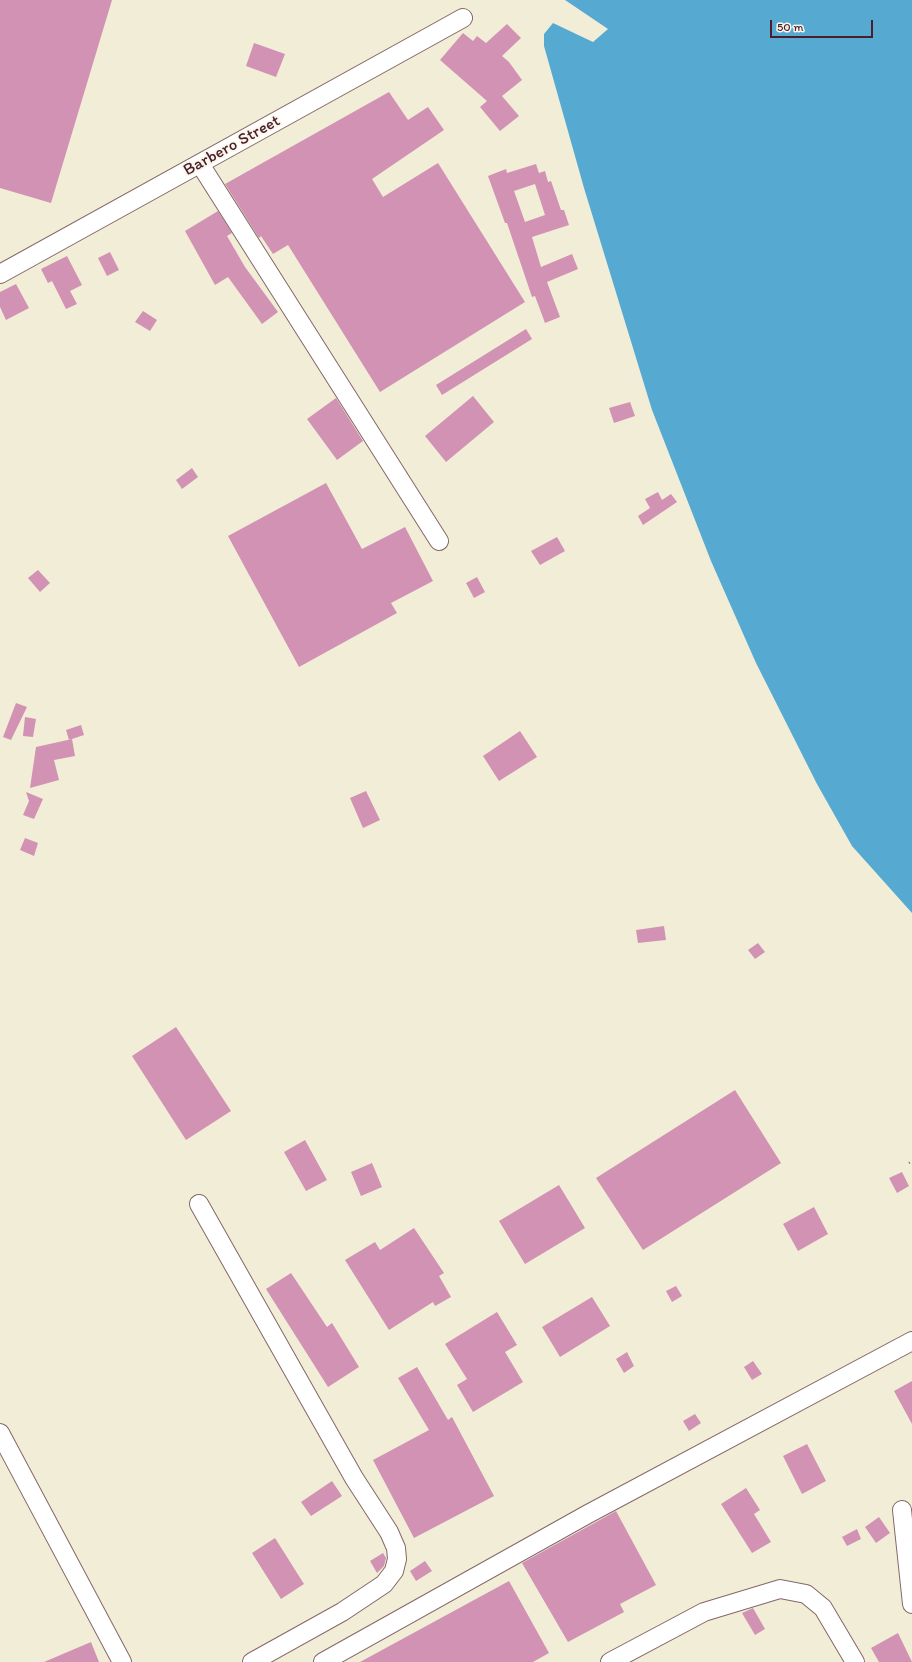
<!DOCTYPE html>
<html>
<head>
<meta charset="utf-8">
<style>
  body { margin:0 }
  #map { position:relative; width:912px; height:1662px; overflow:hidden; background:#f2edd7; font-family:Itim,sans-serif }
  canvas { display:block }
  .scale { position:absolute; left:770px; top:20px; width:103px; height:18px; box-sizing:border-box; border:2px solid #4a1f2b; border-top:0; padding-left:5px; font-size:12px; line-height:14px; white-space:nowrap; color:#4a1f2b; -webkit-text-stroke:3px #fbf7ec; paint-order:stroke }
</style>
</head>
<body>
<div id="map">
<canvas width="912" height="1662"></canvas>
<div class="scale">50 m</div>
</div>
<script>
const context = document.querySelector('canvas').getContext('2d');
context.lineJoin = 'round';
function fillPath(path, color) {
  context.fillStyle = color;
  context.fill(path, 'evenodd');
}
function shape(rows) {
  const path = new Path2D();
  for (const r of rows) {
    path.moveTo(r[0], r[1]);
    for (let i = 2; i < r.length; i += 2) path.lineTo(r[i], r[i + 1]);
  }
  return path;
}
function strokePath(path, color, width, dash) {
  context.strokeStyle = color;
  context.lineWidth = width;
  context.lineCap = dash ? 'butt' : 'round';
  context.setLineDash(dash || []);
  context.stroke(path);
}
function drawText(font, color, halo, rows, align = 'center') {
  context.font = font + ' Itim,sans-serif';
  context.lineWidth = 4;
  context.setLineDash([]);
  context.textBaseline = 'middle';
  context.strokeStyle = halo;
  context.fillStyle = color;
  for (const [text, x, y, turn = 0] of rows) {
    context.save();
    context.translate(x, y);
    context.rotate((+turn || 0) * Math.PI / 180);
    context.textAlign = isNaN(turn) ? turn : align;
    if (halo) context.strokeText(text, 0, 0);
    context.fillText(text, 0, 0);
    context.restore();
  }
}
fillPath(shape([
  [565,0,912,0,912,913,852,846,817,784,756,663,711,561,652,410,584,188,544,46,544,34,553,23,593,42,608,29]
]), '#56aad2');
fillPath(shape([
  [0,0,112,0,51,203,0,188],
  [507,24,521,38,502,56,509,62,522,80,502,96,519,116,500,131,480,107,487,101,440,60,463,33,473,41,477,36,486,43],
  [254,43,285,54,276,77,246,66],
  [389,92,408,120,428,107,444,130,372,179,383,197,438,163,525,302,380,392,288,245,273,254,261,236,259,238,225,184],
  [536,164,539,173,545,171,548,182,551,181,561,210,564,210,569,225,532,237,541,267,572,254,578,269,547,282,560,317,545,323,535,296,532,297,507,223,505,223,488,176,506,169,507,173],
  [535,184,545,215,525,222,514,191],
  [218,211,232,233,227,236,245,267,278,312,262,324,228,277,215,285,185,231],
  [110,252,119,270,107,276,98,258],
  [67,256,82,285,70,291,77,304,66,309,52,281,48,283,41,269],
  [16,284,29,308,6,320,0,307,0,292],
  [143,311,157,320,150,331,135,322],
  [526,329,532,339,442,395,436,385],
  [473,396,494,422,446,462,425,436],
  [336,398,363,441,337,460,307,419],
  [630,402,635,416,614,423,609,408],
  [192,468,198,477,182,489,176,480],
  [326,483,362,549,405,527,433,581,391,603,397,613,299,667,228,536],
  [658,492,662,500,671,494,677,502,643,525,638,516,650,508,645,499],
  [557,537,565,551,540,565,531,551],
  [38,570,50,583,40,592,28,578],
  [477,577,485,592,474,598,466,583],
  [16,703,27,707,11,740,3,737],
  [25,717,36,719,33,737,23,736],
  [81,725,84,735,69,740,66,730],
  [520,731,537,757,499,781,483,756],
  [72,739,75,756,54,760,59,780,30,788,36,747],
  [366,791,380,820,363,828,350,798],
  [26,792,43,799,34,819,23,815,29,801],
  [25,838,38,843,34,856,20,850],
  [664,926,666,940,638,943,636,930],
  [758,943,765,952,755,959,748,950],
  [176,1027,231,1111,186,1140,132,1056],
  [735,1090,781,1163,643,1250,596,1178],
  [305,1140,327,1180,306,1191,284,1152],
  [372,1163,382,1187,361,1196,351,1172],
  [902,1172,909,1186,897,1193,889,1178],
  [559,1185,585,1228,525,1264,499,1221],
  [814,1207,828,1234,798,1251,783,1224],
  [414,1228,444,1273,439,1276,451,1297,435,1306,433,1302,389,1330,345,1260,375,1242,380,1250],
  [291,1273,327,1327,332,1323,359,1367,328,1387,266,1289],
  [676,1286,682,1296,672,1302,666,1291],
  [592,1297,610,1326,560,1357,542,1327],
  [497,1312,517,1345,505,1352,523,1382,473,1412,457,1385,467,1379,445,1344],
  [627,1352,634,1366,624,1373,616,1359],
  [753,1361,762,1374,752,1380,744,1367],
  [417,1367,448,1420,452,1417,494,1496,414,1538,373,1460,429,1430,398,1378],
  [912,1381,912,1424,894,1391],
  [695,1414,701,1423,689,1431,683,1421],
  [807,1444,826,1481,802,1494,783,1456],
  [332,1481,342,1496,311,1516,301,1502],
  [746,1488,760,1510,754,1514,771,1542,752,1553,721,1504],
  [616,1511,656,1585,620,1604,624,1612,568,1642,522,1563],
  [879,1517,890,1533,876,1543,865,1527],
  [857,1529,861,1539,847,1546,842,1537],
  [275,1538,304,1584,281,1599,252,1553],
  [383,1553,386,1558,384,1566,377,1573,370,1561],
  [425,1561,432,1571,416,1581,410,1571],
  [509,1581,549,1653,533,1662,360,1662],
  [753,1608,765,1629,755,1635,742,1613],
  [898,1633,912,1662,879,1662,871,1648],
  [91,1642,99,1662,44,1662]
]), '#d192b4');
const minor = shape([
  [200,164,439,541],
  [0,274,463,18],
  [199,1204,354,1478,389,1532,396,1548,397,1559,394,1571,384,1584,342,1612,252,1662],
  [0,1433,122,1662],
  [902,1510,912,1604],
  [323,1662,588,1514,912,1341],
  [610,1662,704,1612,780,1589,806,1594,823,1608,855,1662]
]);
strokePath(minor, '#856767', 20);
strokePath(shape([
  [909,1163,912,1161]
]), '#856767', 2.5, [1, 3]);
strokePath(minor, '#fff', 18);
drawText('17px', '#4a1f2b', '#fbf7ec', [
  ["Barbero Street",232,146,-29]
]);
</script>
</body>
</html>
